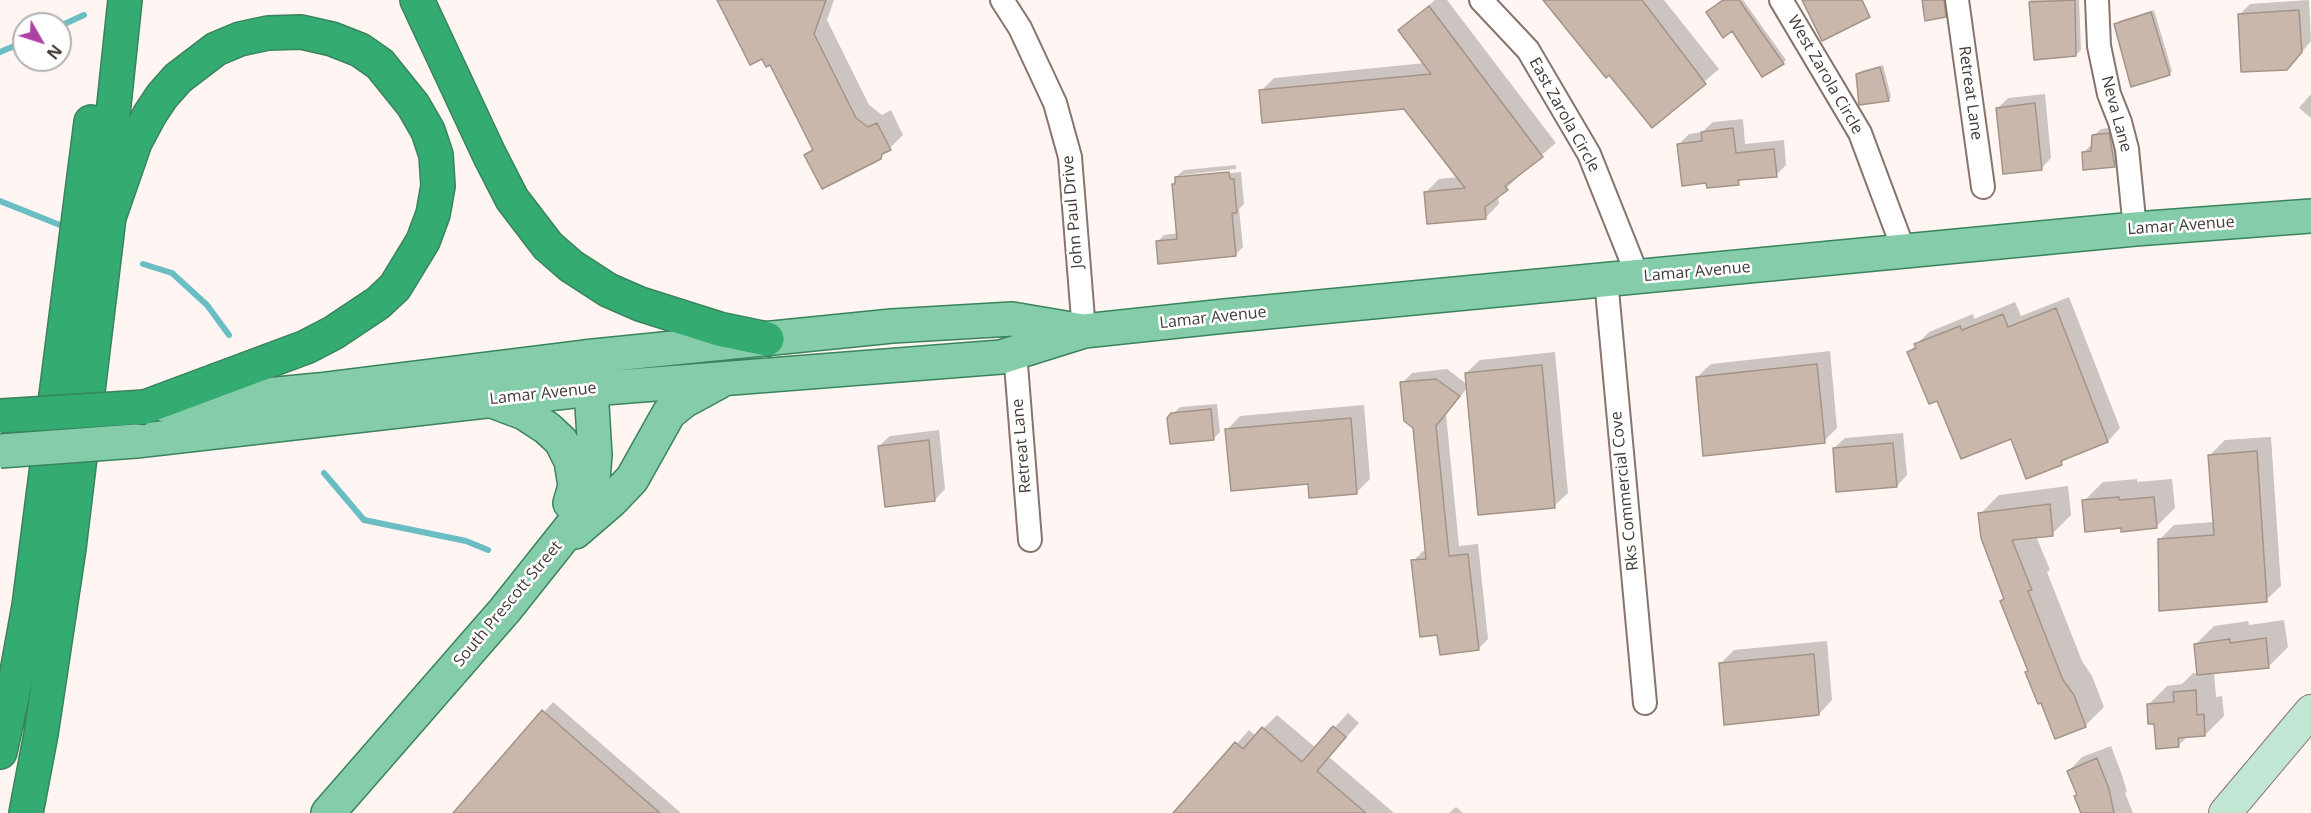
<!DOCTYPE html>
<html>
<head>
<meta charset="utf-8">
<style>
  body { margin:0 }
  #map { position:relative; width:2311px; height:813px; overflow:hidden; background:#fff5f2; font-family:"Open Sans",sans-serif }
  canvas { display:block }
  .north { position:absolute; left:12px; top:12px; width:60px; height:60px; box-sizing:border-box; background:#fff; border:2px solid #b4b0af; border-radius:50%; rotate:129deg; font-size:16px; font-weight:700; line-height:24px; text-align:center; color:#433a37 }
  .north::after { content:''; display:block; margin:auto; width:21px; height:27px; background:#ab42a4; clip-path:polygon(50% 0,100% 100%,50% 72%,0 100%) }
</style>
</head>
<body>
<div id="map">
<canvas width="2311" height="813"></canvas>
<div class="north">N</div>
</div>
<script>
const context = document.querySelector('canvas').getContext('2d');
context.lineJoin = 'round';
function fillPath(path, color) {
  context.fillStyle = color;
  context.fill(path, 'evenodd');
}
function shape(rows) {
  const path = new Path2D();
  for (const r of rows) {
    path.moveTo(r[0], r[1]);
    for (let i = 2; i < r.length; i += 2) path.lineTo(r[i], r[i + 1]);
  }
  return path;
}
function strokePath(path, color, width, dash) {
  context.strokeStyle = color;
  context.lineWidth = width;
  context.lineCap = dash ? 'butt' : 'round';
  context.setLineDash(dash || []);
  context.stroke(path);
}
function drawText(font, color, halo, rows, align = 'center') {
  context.font = font + ' "Open Sans",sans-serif';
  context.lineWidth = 5;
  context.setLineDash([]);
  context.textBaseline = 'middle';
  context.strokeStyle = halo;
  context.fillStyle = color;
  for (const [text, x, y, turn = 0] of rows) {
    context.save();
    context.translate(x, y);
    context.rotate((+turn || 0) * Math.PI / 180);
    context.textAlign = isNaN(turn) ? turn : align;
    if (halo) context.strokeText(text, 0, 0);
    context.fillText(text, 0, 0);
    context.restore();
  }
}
fillPath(shape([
  [718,0,834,0,827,20,869,105,882,115,891,110,903,135,880,158,806,155,814,147,771,63],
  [1435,0,1447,0,1556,143,1519,174,1520,175,1498,196,1499,204,1485,218,1426,192,1439,179,1458,177,1405,108,1261,91,1274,78,1425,63,1400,30],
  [1545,0,1664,0,1719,69,1652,126],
  [1724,0,1743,0,1786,60,1783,63,1762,75,1733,29],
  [1923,0,1951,0,1952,9,1945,16],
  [2030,0,2079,0,2081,50,2076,55,2035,59],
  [2309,0,2311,41,2297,58,2239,15,2250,4],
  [2154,10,2172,71,2169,74,2116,24,2119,21],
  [1883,65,1891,97,1888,100,1858,74,1861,71],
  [2045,94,2051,158,2041,169,1998,108,2008,98],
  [2311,94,2311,118,2299,108],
  [1743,119,1745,144,1784,140,1786,165,1776,175,1743,178,1738,183,1708,181,1679,144,1689,134,1702,132,1713,122],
  [2115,127,2121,158,2114,165,2083,153,2090,146,2093,146,2094,135,2101,129],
  [1236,165,1236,169,1182,175,1179,178,1241,172,1244,204,1239,209,1243,247,1236,254,1157,242,1164,235,1178,233,1174,185,1177,182,1176,177,1184,170],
  [2069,297,2120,428,2108,441,2068,456,2061,463,1938,399,1909,352,1929,332,1973,314,1974,319,2015,302,2021,316],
  [1830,351,1837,428,1824,441,1697,377,1711,364],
  [1555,352,1568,493,1554,506,1468,387,1446,414,1459,546,1478,544,1488,639,1478,649,1439,633,1413,561,1423,551,1427,550,1414,427,1402,383,1412,373,1447,369,1468,385,1466,373,1480,360],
  [1217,404,1220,432,1213,439,1173,414,1180,407],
  [1364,405,1370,479,1356,493,1309,483,1227,430,1240,416],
  [939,430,945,489,935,500,879,446,890,436],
  [1903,433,1907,475,1897,486,1834,448,1845,438],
  [2271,437,2281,586,2266,600,2159,540,2174,525,2214,522,2210,455,2225,440],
  [2137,479,2137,482,2172,479,2175,508,2156,527,2122,527,2084,501,2103,482],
  [2068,486,2071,515,2052,534,2036,536,2050,570,2047,572,2082,661,2092,676,2104,707,2085,726,2029,670,2001,601,2005,597,1980,514,1999,495],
  [2284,620,2288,647,2269,666,2214,672,2216,697,2222,696,2224,716,2205,735,2188,736,2178,746,2155,722,2148,705,2167,686,2182,684,2193,673,2199,673,2195,645,2214,626,2248,621,2249,625],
  [1827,641,1832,700,1819,714,1720,664,1734,650],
  [553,702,681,813,455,813],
  [1348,713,1359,723,1329,757,1394,813,1175,813,1249,730,1256,736,1277,715,1316,748],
  [2111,746,2122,775,2127,792,2125,793,2133,813,2080,813,2078,807,2078,794,2069,771,2082,757],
  [1456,807,1463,813,1449,813]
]), '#0003');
strokePath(shape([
  [60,26,84,15],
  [0,52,24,42],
  [0,201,60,225],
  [143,264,172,273,207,305,229,335],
  [324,473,364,520,466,541,488,550]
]), '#6abdc3', 6);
const building = shape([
  [717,0,826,0,814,34,856,118,868,127,877,123,891,150,882,154,881,159,822,189,804,155,813,150,770,65,766,67,762,59,750,65,717,0],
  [1543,0,1642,0,1706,84,1652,128,1609,75,1606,78,1543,0],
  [1723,0,1739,0,1784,64,1762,77,1732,31,1723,38,1706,12,1723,0],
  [1802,0,1862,0,1870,17,1822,41,1802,0],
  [1922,0,1944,0,1946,17,1925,21,1922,0],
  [2075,0,2076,56,2034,60,2029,2,2075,0],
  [1429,6,1543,157,1505,186,1508,190,1485,207,1486,219,1427,224,1424,192,1465,188,1404,109,1262,123,1259,90,1431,74,1398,30,1429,6],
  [2299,10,2302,52,2287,70,2241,72,2238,14,2299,10],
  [2151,12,2170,75,2131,87,2114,24,2151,12],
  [1880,67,1889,101,1859,105,1856,74,1880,67],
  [2035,103,2042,170,2003,174,1996,108,2035,103],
  [1733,128,1736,153,1774,149,1777,177,1738,180,1739,185,1707,188,1706,183,1682,186,1677,144,1702,141,1701,132,1733,128],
  [2109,133,2115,167,2083,170,2082,152,2091,151,2092,135,2109,133],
  [1229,172,1230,179,1234,179,1237,213,1232,213,1236,256,1158,264,1156,241,1177,239,1172,184,1175,184,1175,177,1229,172],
  [2056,308,2108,442,2061,461,2062,465,2026,479,2011,439,1961,459,1937,401,1929,404,1907,352,1916,348,1914,344,1960,326,1962,330,2003,314,2008,327,2056,308],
  [1817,364,1825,443,1703,456,1696,377,1817,364],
  [1542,365,1555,508,1478,515,1465,373,1542,365],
  [1436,379,1460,396,1436,426,1449,556,1468,554,1479,650,1440,655,1437,635,1420,637,1411,560,1426,559,1413,428,1404,421,1400,382,1436,379],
  [1211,409,1214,440,1170,444,1167,418,1171,413,1211,409],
  [1351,418,1357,494,1309,498,1308,484,1231,491,1225,429,1351,418],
  [929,440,935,501,885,507,878,446,929,440],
  [1893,443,1897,487,1836,492,1833,448,1893,443],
  [2257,451,2267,602,2159,611,2158,539,2214,535,2208,455,2257,451],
  [2119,497,2119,500,2154,497,2157,528,2121,532,2121,528,2085,532,2082,500,2119,497],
  [2050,504,2053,536,2012,540,2032,590,2028,591,2063,680,2074,695,2086,727,2055,739,2041,703,2038,704,2025,672,2028,671,2000,601,2004,599,1981,538,1978,513,2050,504],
  [2266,638,2269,668,2197,675,2194,644,2230,639,2230,643,2266,638],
  [1814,654,1819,715,1724,725,1719,663,1814,654],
  [2196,690,2197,715,2204,714,2205,736,2178,738,2179,747,2156,749,2154,724,2148,724,2147,704,2174,702,2173,692,2196,690],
  [542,710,606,766,660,813,453,813,542,710],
  [1333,726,1346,737,1317,771,1366,813,1173,813,1235,742,1243,749,1262,727,1302,762,1333,726],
  [2097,758,2109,789,2114,813,2081,813,2074,796,2077,795,2067,771,2097,758]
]);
fillPath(building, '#c8b7aa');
strokePath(building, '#a49487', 1.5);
const street = shape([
  [1002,0,1020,28,1055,103,1070,157,1084,331],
  [1481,0,1528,50,1589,154,1638,277],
  [1781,0,1860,133,1904,251],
  [1957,0,1983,187],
  [2097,0,2099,46,2109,94,2120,122,2127,149,2135,229],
  [1606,279,1645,703],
  [1015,352,1030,540]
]);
const secondary = shape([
  [2225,813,2311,711]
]);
const primary = shape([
  [492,401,524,413,547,428,561,441,571,461,575,486,570,503],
  [165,405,318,390,584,357,892,326,1012,319,1077,330],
  [136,441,591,389,1001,357,1084,331,1225,316,2135,229,2311,216],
  [575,532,611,501,632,479,669,413,684,401,719,382],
  [328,813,505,610,575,522,588,496,593,479,595,455,591,389,586,367]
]);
const highway = shape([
  [417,0,489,154,512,199,548,246,571,266,608,290,640,304,719,329,767,339],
  [109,217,135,142,150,114,162,96,178,78,216,49,240,39,268,33,301,32,332,39,360,50,380,64,413,105,428,131,436,155,438,186,433,214,423,241,395,287,378,303,333,333,306,347,145,407],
  [0,752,15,683,29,606,91,122],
  [26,813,41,734,69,548,109,217,108,161,125,0]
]);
strokePath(street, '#88746d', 26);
strokePath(secondary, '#88746d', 34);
strokePath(primary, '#39835d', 36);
strokePath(highway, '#39835d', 36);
strokePath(street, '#fff', 22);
strokePath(secondary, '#c2e6d4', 32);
strokePath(primary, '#85cdaa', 33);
strokePath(highway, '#33ab71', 33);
const primaryBridge = shape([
  [0,451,136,441]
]);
const highwayBridge = shape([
  [0,416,145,407]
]);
strokePath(primaryBridge, '#39835d', 36, []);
strokePath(highwayBridge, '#39835d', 36, []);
strokePath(primaryBridge, '#85cdaa', 33);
strokePath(highwayBridge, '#33ab71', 33);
drawText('16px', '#433a37', '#fff', [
  ["West Zarola Circle",1825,75,60],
  ["Retreat Lane",1970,93,82],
  ["Neva Lane",2116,114,75],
  ["East Zarola Circle",1564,115,61],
  ["John Paul Drive",1073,212,-95],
  ["Lamar Avenue",2181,226,-4],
  ["Lamar Avenue",1697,272,-5],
  ["Lamar Avenue",1213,318,-6],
  ["Lamar Avenue",543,394,-6],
  ["Retreat Lane",1022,446,-95],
  ["Rks Commercial Cove",1625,491,-96],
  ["South Prescott Street",508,604,-50]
]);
</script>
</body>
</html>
